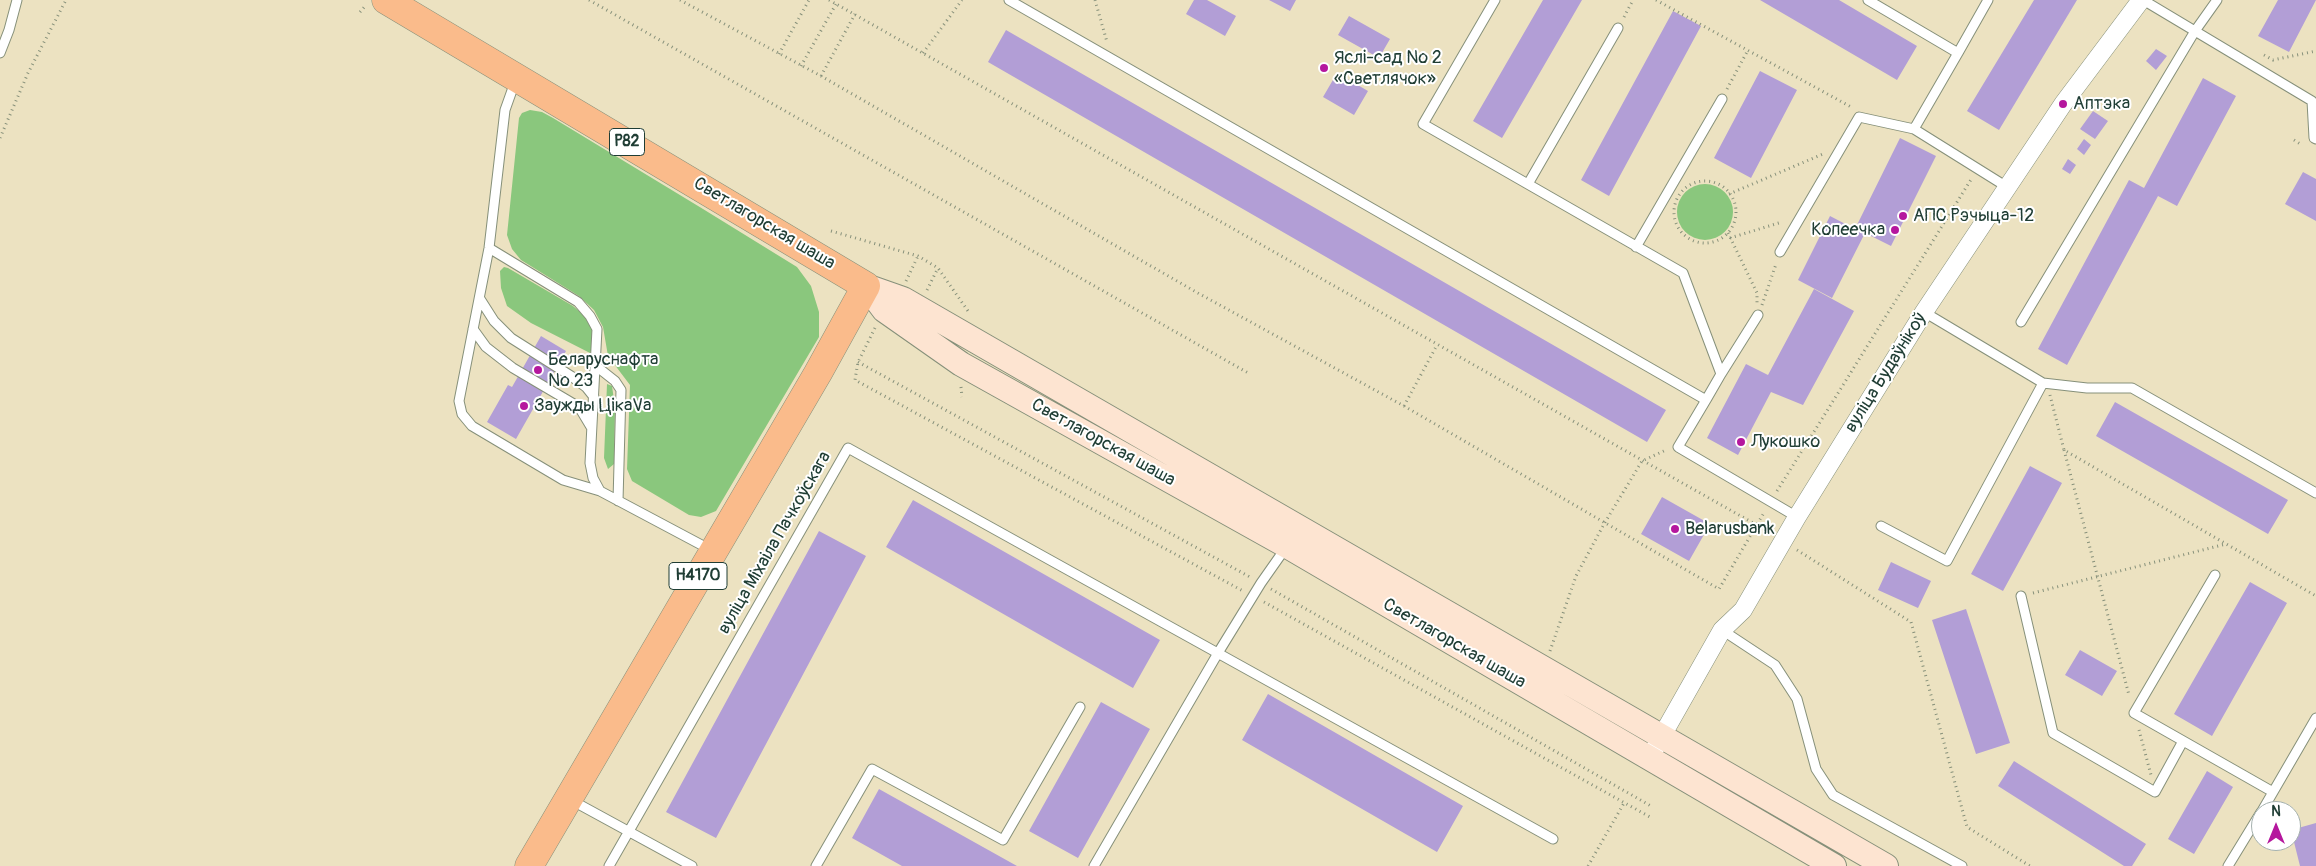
<!DOCTYPE html>
<html>
<head>
<meta charset="utf-8">
<style>
  body { margin:0 }
  #map { position:relative; width:2316px; height:866px; overflow:hidden; background:#ece2c1; font-family:Pangolin,sans-serif }
  canvas { display:block }
  .north { position:absolute; left:2251px; top:801px; width:50px; height:50px; box-sizing:border-box; background:#fff; border:1px solid #a5b1ae; border-radius:50%; rotate:0deg; font-size:14px; font-weight:700; line-height:20px; text-align:center; color:#1f3d34 }
  .north::after { content:''; display:block; margin:auto; width:18px; height:22px; background:#b5179e; clip-path:polygon(50% 0,100% 100%,50% 72%,0 100%) }
</style>
</head>
<body>
<div id="map">
<canvas width="2316" height="866"></canvas>
<div class="north">N</div>
</div>
<script>
const context = document.querySelector('canvas').getContext('2d');
context.lineJoin = 'round';
function fillPath(path, color) {
  context.fillStyle = color;
  context.fill(path, 'evenodd');
}
function shape(rows) {
  const path = new Path2D();
  for (const r of rows) {
    if (r.length === 3) {
      path.moveTo(r[0] + r[2], r[1]);
      path.arc(r[0], r[1], r[2], 0, 2 * Math.PI);
      continue;
    }
    path.moveTo(r[0], r[1]);
    for (let i = 2; i < r.length; i += 2) path.lineTo(r[i], r[i + 1]);
  }
  return path;
}
function strokePath(path, color, width, dash) {
  context.strokeStyle = color;
  context.lineWidth = width;
  context.lineCap = dash ? 'butt' : 'round';
  context.setLineDash(dash || []);
  context.stroke(path);
}
function drawText(font, color, halo, rows, align = 'center') {
  context.font = font + ' Pangolin,sans-serif';
  context.lineWidth = 4;
  context.setLineDash([]);
  context.textBaseline = 'middle';
  context.strokeStyle = halo;
  context.fillStyle = color;
  for (const [text, x, y, turn = 0] of rows) {
    context.save();
    context.translate(x, y);
    context.rotate((+turn || 0) * Math.PI / 180);
    context.textAlign = isNaN(turn) ? turn : align;
    if (halo) context.strokeText(text, 0, 0);
    context.fillText(text, 0, 0);
    context.restore();
  }
}
fillPath(shape([
  [530,110,542,112,553,118,703,209,797,267,811,286,819,312,819,337,716,511,701,517,689,515,632,481,627,469,630,385,608,356,603,327,594,310,579,296,521,260,512,249,507,235,519,118,522,113],
  [1705,212,28],
  [504,267,508,268,573,306,587,318,593,328,592,349,590,353,531,323,507,306,501,288,500,271],
  [607,384,612,386,615,407,614,464,608,469,604,458]
]), '#8ac77d');
fillPath(shape([
  [1194,0,1207,0,1236,16,1225,36,1186,14],
  [1269,0,1296,0,1290,11],
  [1543,0,1582,0,1502,138,1473,121],
  [1760,0,1839,0,1917,46,1897,80],
  [2034,0,2077,0,1999,130,1967,111],
  [2278,0,2316,0,2289,52,2258,36],
  [1673,11,1701,26,1609,196,1581,180],
  [1349,16,1390,39,1379,58,1338,35],
  [1006,30,1666,410,1647,442,988,62],
  [2156,49,2167,56,2156,70,2146,61],
  [1760,71,1797,90,1751,178,1714,158],
  [1337,73,1368,91,1354,115,1323,97],
  [2203,78,2236,96,2177,206,2158,196,2067,365,2038,349,2129,180,2144,188],
  [2093,111,2108,121,2095,139,2080,129],
  [1900,138,1936,156,1891,246,1865,233,1832,298,1798,280,1830,216,1855,229],
  [2084,139,2091,145,2084,155,2077,149],
  [2068,159,2076,165,2070,174,2062,169],
  [2303,172,2316,179,2316,221,2285,204],
  [1814,289,1854,311,1803,405,1771,392,1738,455,1707,438,1746,364,1768,375],
  [541,336,566,351,516,439,487,422,508,385,512,387],
  [2115,402,2288,500,2268,534,2096,436],
  [2030,466,2062,483,2003,591,1971,574],
  [1662,497,1710,524,1689,561,1641,534],
  [913,500,1160,640,1133,688,886,547],
  [819,531,866,556,716,838,666,812],
  [1891,562,1931,581,1918,608,1878,590],
  [2250,582,2287,603,2212,736,2174,714],
  [1966,609,2010,743,1976,754,1932,620],
  [2080,650,2117,671,2102,696,2065,675],
  [1268,694,1463,806,1437,852,1242,740],
  [1101,702,1150,729,1078,858,1029,831],
  [2014,761,2146,844,2132,866,2124,866,1998,786],
  [2207,771,2233,787,2194,854,2168,839],
  [879,789,1017,866,902,866,852,838],
  [2316,823,2316,866,2300,866,2291,830]
]), '#b29ed6');
const service = shape([
  [1009,0,1706,400,1678,447,1797,517],
  [1495,0,1423,124,1683,273,1721,374,1706,400],
  [1868,0,1958,53,1914,129],
  [2143,0,2312,101],
  [0,53,9,30,17,0],
  [1958,53,1988,0],
  [515,82,505,110,489,248,459,401,462,414,472,426,563,480,600,491],
  [2312,101,2314,138,2316,139],
  [1528,184,1618,28],
  [1636,247,1722,99],
  [489,248,578,302,590,316,597,329,590,463,593,478,600,491,711,550],
  [1780,252,1859,117,1914,129,2007,187],
  [480,299,494,321,511,338,571,376,586,387,594,397],
  [1924,312,2043,383,2087,388,2132,388,2316,493],
  [2021,322,2195,31,2217,0],
  [473,329,486,347,513,368,579,407,591,427],
  [596,366,615,381,621,390,618,501],
  [1721,374,1758,315],
  [1881,526,1947,561,2043,383],
  [2215,575,2134,713,2273,792],
  [2021,596,2053,733,2155,792,2183,741],
  [1722,630,1775,665,1797,699,1816,769,1833,795,1962,866],
  [571,800,692,866],
  [2262,811,2316,718],
  [609,866,848,448,1553,839],
  [816,866,872,769,1003,840,1080,707],
  [1094,866,1218,653,1261,583,1287,546],
  [2228,866,2261,812]
]);
const minor = shape([
  [1650,757,1722,630,1743,610,1797,517,1924,312,2063,104,2141,0]
]);
const secondary = shape([
  [866,286,903,299,1886,866],
  [866,286,884,310,961,364,1287,546,1834,866]
]);
const primary = shape([
  [386,0,866,286,818,373,529,866]
]);
strokePath(service, '#86907a', 11);
strokePath(minor, '#86907a', 19);
strokePath(secondary, '#86907a', 26);
strokePath(primary, '#86907a', 29);
strokePath(shape([
  [589,0,1250,374],
  [680,0,821,76,1196,292,1404,406,1719,589,1765,511],
  [829,0,1769,532],
  [1095,0,1107,42],
  [1656,0,1853,108],
  [360,12,366,5],
  [1624,17,1633,0],
  [923,53,962,0],
  [779,54,809,0],
  [2264,55,2273,60,2316,51],
  [801,66,836,4],
  [821,76,855,14],
  [1727,89,1748,50],
  [0,138,28,73,66,0],
  [2294,140,2302,145],
  [1705,212,31],
  [1729,194,1823,154],
  [831,231,918,256,938,268,968,311],
  [1728,233,1757,293,1757,305],
  [1730,238,1782,222],
  [906,281,918,256],
  [927,290,938,268],
  [1762,305,1776,264],
  [875,328,858,362,855,380,1243,591],
  [858,362,1250,577],
  [961,387,962,397],
  [2050,395,2064,450,2316,596],
  [1404,406,1437,345],
  [2064,450,2129,695],
  [1777,491,1972,178],
  [1797,550,1911,622,1967,827,2030,866],
  [1271,589,1651,806],
  [2033,593,2226,544],
  [1264,602,1650,817],
  [1550,651,1576,576,1604,524,1642,461,1666,450],
  [2139,730,2151,775],
  [1588,866,1624,803]
]), '#86907a', 3, [1, 4]);
strokePath(service, '#fff', 9);
strokePath(minor, '#fff', 18);
strokePath(secondary, '#fde4d1', 24);
strokePath(primary, '#fabb8b', 28);
for (const [x, y, r, color] of [
  [1324,68,5,"#b5179e"],
  [2063,104,5,"#b5179e"],
  [1903,216,5,"#b5179e"],
  [1895,230,5,"#b5179e"],
  [538,370,5,"#b5179e"],
  [524,406,5,"#b5179e"],
  [1741,442,5,"#b5179e"],
  [1675,529,5,"#b5179e"]
]) {
  const dot = new Path2D();
  dot.arc(x, y, r, 0, 2 * Math.PI);
  context.fillStyle = color;
  context.fill(dot);
  strokePath(dot, '#fff', 2);
}
for (const [x, y, w] of [
  [627,142,35],
  [698,576,58]
]) {
  const box = new Path2D();
  box.roundRect(x - w / 2, y - 13.5, w, 27, 4);
  context.fillStyle = '#fff';
  context.fill(box);
  strokePath(box, '#1f3d34', 1);
}
drawText('bold 16px', '#1f3d34', null, [
  ["Р82",627,142],
  ["Н4170",698,576]
]);
drawText('18px', '#1f3d34', '#fff', [
  ["Яслі-сад № 2",1334,58],
  ["«Светлячок»",1334,79],
  ["Аптэка",2073,104],
  ["АПС Рэчыца-12",1913,216],
  ["Копеечка",1885,230,"right"],
  ["Беларуснафта",548,360],
  ["№ 23",548,381],
  ["Заужды ЦікаVа",534,406],
  ["Лукошко",1751,442],
  ["Belarusbank",1685,529]
], 'left');
drawText('18px', '#1f3d34', '#fff', [
  ["Светлагорская шаша",764,224,31],
  ["вуліца Будаўнікоў",1886,373,-58],
  ["Светлагорская шаша",1103,443,29],
  ["вуліца Міхаіла Пачкоўскага",775,543,-60],
  ["Светлагорская шаша",1454,644,30]
]);
</script>
</body>
</html>
